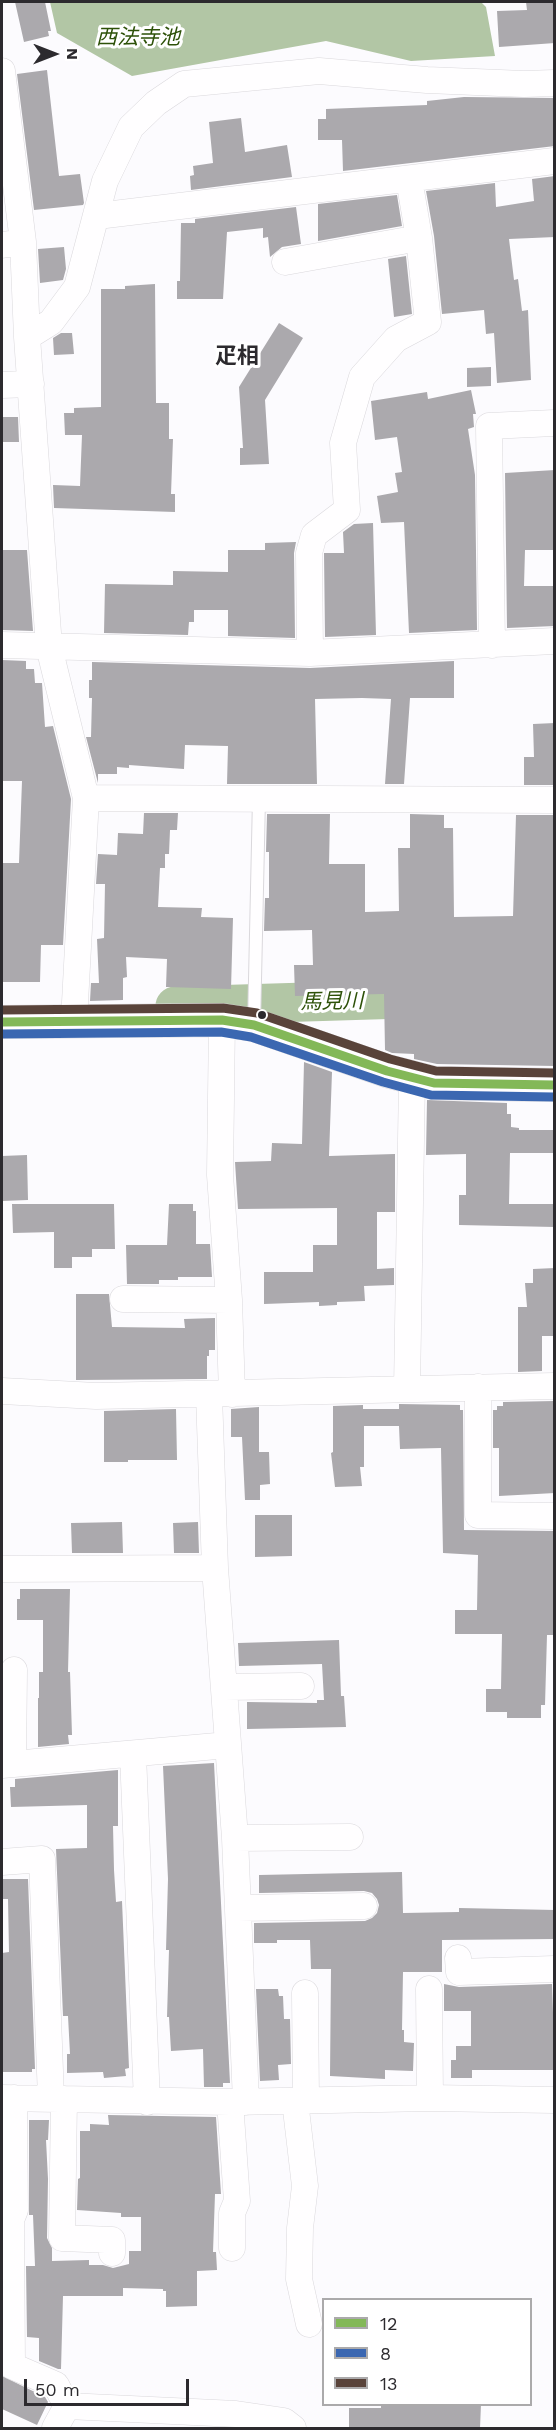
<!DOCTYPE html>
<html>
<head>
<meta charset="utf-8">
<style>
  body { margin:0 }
  #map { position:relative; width:556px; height:2430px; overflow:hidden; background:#fcfbfe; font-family:"Work Sans",sans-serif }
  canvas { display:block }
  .frame { position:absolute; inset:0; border:3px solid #2c2a2e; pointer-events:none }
  .legend { position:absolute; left:322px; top:2298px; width:210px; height:108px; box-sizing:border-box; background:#fff; border:2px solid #abaaab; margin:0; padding:8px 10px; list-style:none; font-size:18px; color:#2c2a2e }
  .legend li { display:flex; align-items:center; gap:12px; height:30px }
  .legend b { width:30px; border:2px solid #abaaab }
  .north { position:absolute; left:24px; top:24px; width:60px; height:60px; -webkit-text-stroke:4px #fff; paint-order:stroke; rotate:90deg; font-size:16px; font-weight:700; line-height:24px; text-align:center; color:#2c2a2e }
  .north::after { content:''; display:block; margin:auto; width:21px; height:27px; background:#2c2a2e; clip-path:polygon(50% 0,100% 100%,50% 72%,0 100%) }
  .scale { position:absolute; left:24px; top:2379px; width:165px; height:27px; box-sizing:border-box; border:3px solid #2c2a2e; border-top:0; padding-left:8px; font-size:18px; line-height:21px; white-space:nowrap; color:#2c2a2e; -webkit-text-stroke:4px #fff; paint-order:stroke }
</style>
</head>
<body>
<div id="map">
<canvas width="556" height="2430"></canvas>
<div class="frame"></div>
<ul class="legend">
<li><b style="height:8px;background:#83b858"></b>12</li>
<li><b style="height:8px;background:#3b67b1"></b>8</li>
<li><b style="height:8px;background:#59433a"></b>13</li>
</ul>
<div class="north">N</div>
<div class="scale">50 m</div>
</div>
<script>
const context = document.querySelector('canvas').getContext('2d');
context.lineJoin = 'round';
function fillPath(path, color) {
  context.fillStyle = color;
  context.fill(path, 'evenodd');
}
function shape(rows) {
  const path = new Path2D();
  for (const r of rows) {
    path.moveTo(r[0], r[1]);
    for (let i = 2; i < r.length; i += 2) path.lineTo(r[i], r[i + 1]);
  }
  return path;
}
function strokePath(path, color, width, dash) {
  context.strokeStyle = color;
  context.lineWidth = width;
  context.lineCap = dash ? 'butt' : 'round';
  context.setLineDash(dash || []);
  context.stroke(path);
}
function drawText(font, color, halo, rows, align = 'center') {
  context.font = font + ' "Work Sans","Noto Sans JP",sans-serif';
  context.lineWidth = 6;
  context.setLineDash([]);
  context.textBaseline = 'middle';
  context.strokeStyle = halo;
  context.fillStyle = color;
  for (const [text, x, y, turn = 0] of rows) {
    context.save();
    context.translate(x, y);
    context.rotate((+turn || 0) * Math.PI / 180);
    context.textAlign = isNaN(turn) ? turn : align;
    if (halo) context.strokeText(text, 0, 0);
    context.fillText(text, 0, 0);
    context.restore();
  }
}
fillPath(shape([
  [50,2,481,2,486,7,495,56,411,61,326,41,132,76,57,33]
]), '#b2c6a5');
strokePath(shape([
  [175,1006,437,998]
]), '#b2c6a5', 39);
fillPath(shape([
  [15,2,45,2,51,31,48,31,49,36,24,42],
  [526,2,555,2,555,43,499,47,497,11,527,10],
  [47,70,59,176,80,174,84,203,83,205,34,210,17,74],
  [464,97,555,98,555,146,343,171,342,140,318,140,318,119,326,119,326,109,427,105,427,101],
  [241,118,245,152,287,145,292,177,191,190,190,176,194,175,193,166,213,163,209,122],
  [555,176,555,237,509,239,514,280,518,279,522,311,528,310,531,380,497,383,494,333,486,334,484,310,442,314,434,236,426,191,495,183,496,207,534,201,532,179],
  [397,195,402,226,318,241,318,204],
  [296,207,301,244,282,247,270,257,268,237,263,238,263,228,227,232,223,299,177,299,177,281,180,281,181,223,195,223,195,219],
  [64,247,66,269,63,280,40,283,38,249],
  [406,256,412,314,394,317,388,259],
  [155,284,156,403,169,403,169,439,173,439,171,494,175,494,175,512,54,508,53,485,80,486,82,435,65,435,64,413,74,413,74,408,101,407,101,289,125,289,125,286],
  [279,323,303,338,265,400,269,464,240,465,240,448,243,448,239,387],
  [61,333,72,333,74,354,54,355,53,338],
  [491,367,491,386,467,387,467,368],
  [471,390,476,414,473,414,474,427,468,429,475,475,477,630,409,633,404,522,381,523,377,496,398,492,395,473,402,472,397,437,375,440,371,401,427,392,428,399],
  [2,417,18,417,19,442,2,442],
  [555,470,555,550,525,550,524,586,553,586,555,626,507,628,505,473],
  [373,523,376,635,325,637,324,553,344,553,343,532,354,524],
  [296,542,294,553,295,638,228,636,228,610,194,610,194,622,189,622,188,635,104,633,105,584,173,585,173,571,228,572,228,550,265,550,265,543],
  [2,550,27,550,33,631,2,630],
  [2,660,26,661,26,669,34,669,35,683,42,683,45,727,53,726,71,799,63,945,41,945,40,982,2,982,2,863,19,863,22,781,2,781],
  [454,661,454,698,410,698,404,784,385,784,391,699,362,698,315,699,317,784,227,784,228,746,185,745,184,769,129,765,129,768,117,767,117,774,98,774,98,783,86,737,91,737,92,698,89,698,89,680,92,680,92,662,310,668],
  [555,723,555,785,524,785,524,757,534,757,533,724],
  [144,813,178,813,177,830,170,830,169,854,165,854,165,868,160,868,158,907,202,908,201,917,233,918,231,989,166,987,167,959,126,957,127,977,123,978,123,1000,90,1001,91,983,99,983,97,939,104,938,105,884,96,884,98,854,117,855,118,833,143,834],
  [267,814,330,814,329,864,365,864,365,912,399,911,398,848,410,848,410,814,444,815,444,828,453,828,454,917,513,916,516,815,555,815,555,1066,437,1064,414,1059,414,1054,392,1053,385,1050,384,994,295,996,294,965,313,965,312,930,264,931,265,898,269,898,269,852,266,852],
  [304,1062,332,1072,329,1156,395,1154,395,1212,377,1212,377,1269,394,1268,394,1285,364,1286,365,1301,337,1302,337,1305,319,1306,319,1302,264,1304,264,1272,313,1272,313,1245,337,1245,337,1208,238,1209,235,1162,271,1161,272,1143,302,1144],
  [427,1100,507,1103,507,1114,511,1114,511,1127,519,1128,519,1130,555,1130,555,1153,510,1153,509,1204,555,1204,555,1227,459,1225,459,1195,466,1195,466,1154,426,1155],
  [27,1155,28,1200,2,1201,2,1156],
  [12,1204,114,1204,115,1249,92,1249,92,1257,72,1257,72,1268,54,1268,54,1232,13,1233],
  [169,1204,193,1204,193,1211,196,1211,196,1244,210,1244,212,1277,178,1277,178,1280,159,1280,159,1284,127,1284,126,1245,167,1245],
  [555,1268,555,1336,542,1336,542,1371,518,1372,518,1307,527,1307,525,1283,533,1283,533,1269],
  [76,1294,109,1294,112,1327,185,1328,184,1319,215,1318,215,1350,209,1350,209,1356,207,1356,207,1379,76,1380],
  [555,1401,555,1493,499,1496,499,1448,493,1448,493,1410,497,1410,497,1406,503,1406,503,1402],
  [399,1404,460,1405,460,1410,463,1410,464,1530,555,1531,553,1635,547,1635,545,1705,541,1705,541,1718,507,1718,507,1712,486,1712,486,1689,501,1689,502,1634,455,1634,455,1610,477,1610,478,1555,443,1553,441,1448,400,1449,399,1426,364,1426,364,1467,360,1467,362,1486,335,1487,331,1453,333,1452,333,1406,363,1405,363,1409,399,1409],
  [259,1407,259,1452,269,1452,270,1484,260,1485,260,1500,245,1500,242,1437,231,1437,231,1409],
  [176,1409,177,1460,128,1460,128,1462,104,1462,104,1411],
  [255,1515,292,1515,292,1556,255,1557],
  [122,1522,123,1553,72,1553,71,1523],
  [198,1522,199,1553,174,1553,173,1523],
  [20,1589,70,1589,68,1672,70,1672,72,1735,68,1735,69,1744,38,1747,38,1698,39,1698,39,1672,43,1672,43,1620,17,1620,17,1599,20,1599],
  [339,1640,341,1696,344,1696,346,1727,247,1729,247,1702,317,1703,317,1700,324,1700,322,1664,239,1666,238,1643],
  [214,1763,230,2083,223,2083,223,2087,204,2087,203,2049,171,2051,169,2017,167,2017,169,1950,166,1950,168,1879,163,1766],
  [118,1770,118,1826,113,1826,114,1870,116,1902,122,1901,129,2068,125,2069,126,2076,104,2078,103,2072,67,2073,67,2054,70,2054,68,2016,63,2016,56,1849,87,1848,87,1805,11,1807,10,1787,15,1787,15,1779],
  [402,1872,403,1913,459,1912,459,1908,555,1910,555,1939,442,1940,442,1972,403,1972,402,2030,404,2030,404,2042,414,2043,413,2071,385,2070,385,2079,330,2076,331,1969,311,1969,310,1940,277,1940,277,1943,254,1943,254,1923,365,1921,372,1918,377,1913,379,1905,377,1899,372,1893,364,1891,259,1893,259,1875],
  [2,1879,28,1879,35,2069,32,2069,32,2072,2,2072,2,1953,9,1952,8,1899,2,1899],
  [444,1984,459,1987,552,1984,555,2070,472,2070,472,2078,451,2078,451,2060,456,2060,456,2046,471,2046,471,2011,444,2011],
  [256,1989,278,1989,279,1996,283,1996,284,2019,290,2019,291,2064,278,2065,279,2080,260,2081],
  [108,2115,216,2117,221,2194,215,2194,213,2252,216,2252,217,2270,197,2271,197,2306,166,2307,166,2291,163,2291,163,2289,123,2288,123,2296,63,2296,61,2369,58,2369,39,2361,39,2338,27,2337,26,2266,35,2266,33,2215,29,2215,29,2120,49,2120,48,2140,46,2140,48,2179,47,2238,52,2248,52,2261,89,2260,89,2265,103,2265,113,2268,129,2264,129,2251,141,2251,141,2217,121,2217,121,2213,77,2210,78,2179,80,2178,80,2131,90,2131,90,2124,109,2125],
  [2,2376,45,2397,48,2402,37,2425,2,2409],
  [389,2404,481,2404,480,2428,349,2428,349,2408,381,2408,381,2405]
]), '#aba9ad');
const lane = shape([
  [254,1025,259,798]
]);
const street = shape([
  [2,71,23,242,27,337,49,647,86,798,74,1021],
  [409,179,419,238],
  [97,216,554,161],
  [2,245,23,242],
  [285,262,419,238,428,322,396,339,362,377,343,443,347,510,314,535,309,553,310,653,554,641],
  [27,337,51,322,77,287,105,181,131,127,156,103,184,84,319,71,427,80,524,84,554,83],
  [2,385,31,384],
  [2,645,310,653],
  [492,645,489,426,554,423],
  [86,798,554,800],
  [222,1020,220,1175,229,1300,232,1394],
  [123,1299,229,1300],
  [478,1387,478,1515,554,1516],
  [407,1389,412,1078],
  [2,1391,96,1396,554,1386],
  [209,1395,215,1568,235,1838,246,2102],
  [2,1569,215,1568],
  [224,1687,301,1686],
  [133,1754,147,2102],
  [13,1764,14,1670],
  [2,1765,228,1745],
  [235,1838,350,1837],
  [2,1862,42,1859,51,2098],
  [238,1908,364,1906],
  [458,1958,459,1972,554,1969],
  [429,1989,430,2098],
  [305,1993,306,2101],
  [2,2098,230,2102,430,2098,554,2100],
  [14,2098,15,2210,11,2220,12,2366,56,2385,67,2406],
  [64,2099,62,2238,112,2240,112,2253],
  [295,2101,305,2186,300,2228,299,2279,309,2324],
  [230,2102,237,2201,232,2213,232,2248],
  [67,2406,236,2414,284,2421,293,2428],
  [55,2428,67,2406]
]);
const secondary = shape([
  [2,1022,222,1020,254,1025,387,1071,434,1083,554,1085]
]);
strokePath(lane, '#dad8dc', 14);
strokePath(street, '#dad8dc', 27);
strokePath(secondary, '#dad8dc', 34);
strokePath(lane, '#fffeff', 12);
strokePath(street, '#fffeff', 26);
strokePath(secondary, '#fffeff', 33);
strokePath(shape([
  [2,1022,222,1020,254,1025,387,1071,434,1083,554,1085]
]), '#83b858', 9);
strokePath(shape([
  [2,1034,221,1032,251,1037,383,1082,431,1095,554,1097]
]), '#3b67b1', 9);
strokePath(shape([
  [2,1010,223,1008,257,1013,390,1059,436,1071,554,1073]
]), '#59433a', 9);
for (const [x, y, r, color] of [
  [262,1015,5,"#2c2a2e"]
]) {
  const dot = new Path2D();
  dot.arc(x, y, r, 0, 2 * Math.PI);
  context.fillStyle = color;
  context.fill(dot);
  strokePath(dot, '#fff', 2);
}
drawText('italic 21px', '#2d5108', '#fff', [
  ["西法寺池",138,38],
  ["馬見川",332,1002,-1]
]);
drawText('bold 22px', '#2c2a2e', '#fff', [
  ["疋相",237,357]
]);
</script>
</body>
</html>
